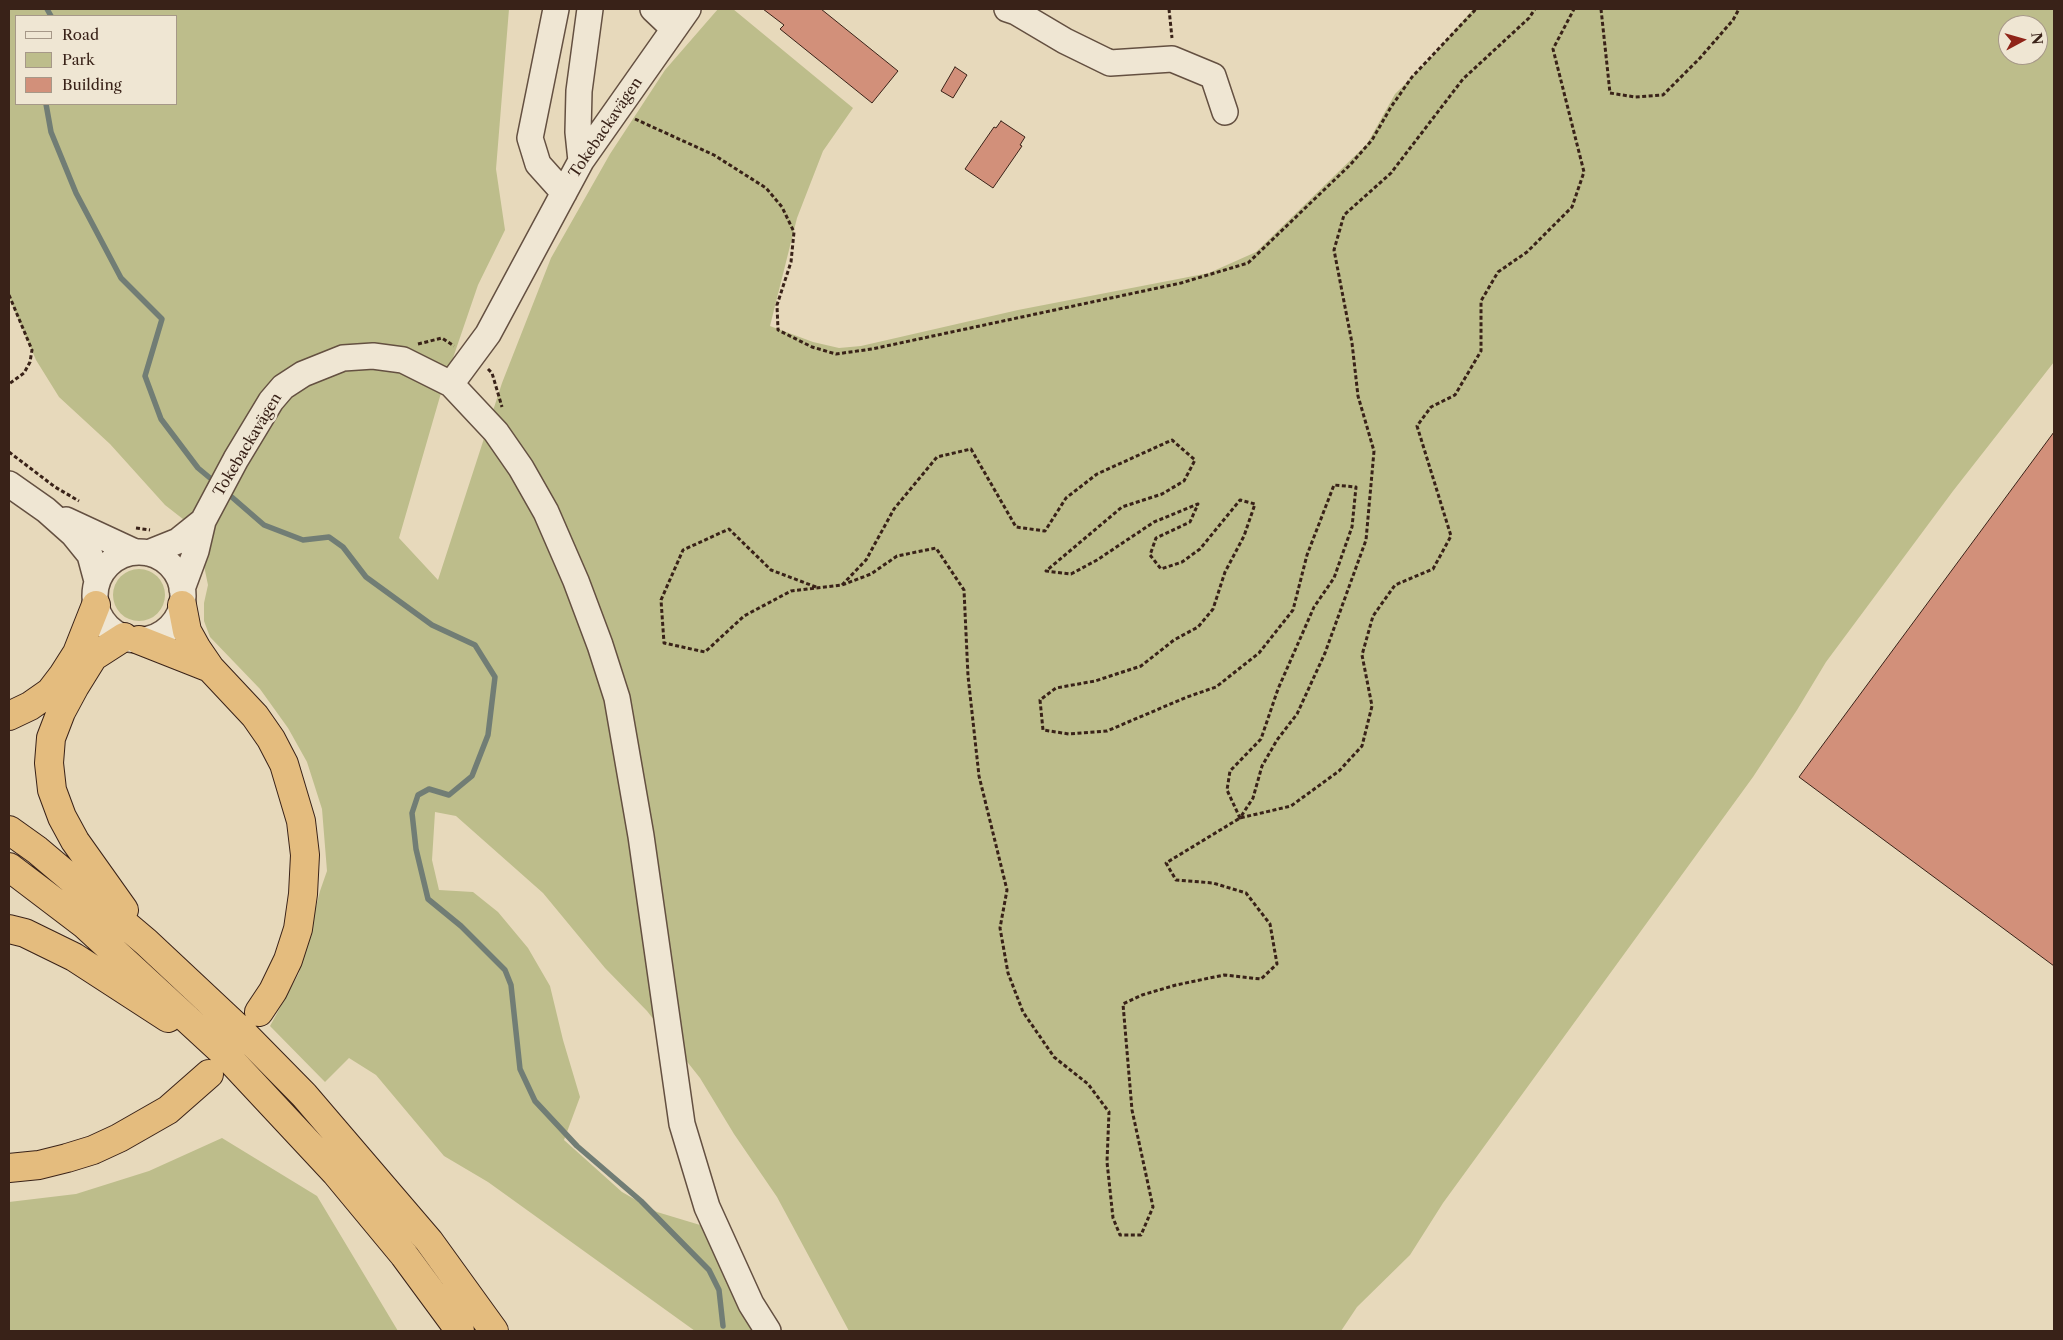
<!DOCTYPE html>
<html>
<head>
<meta charset="utf-8">
<style>
  body { margin:0 }
  #map { position:relative; width:2063px; height:1340px; overflow:hidden; background:#e7d9bb; font-family:"Libre Caslon Text",serif }
  canvas { display:block }
  .frame { position:absolute; inset:0; border:10px solid #392218; pointer-events:none }
  .legend { position:absolute; left:15px; top:15px; width:162px; height:90px; box-sizing:border-box; background:#efe6d3; border:1px solid #a69888; margin:0; padding:6px 9px; list-style:none; font-size:15px; color:#392218 }
  .legend li { display:flex; align-items:center; gap:10px; height:25px }
  .legend b { width:25px; border:1px solid #a69888 }
  .north { position:absolute; left:1998px; top:15px; width:50px; height:50px; box-sizing:border-box; background:#efe6d3; border:1px solid #a69888; border-radius:50%; rotate:84deg; font-size:14px; font-weight:700; line-height:20px; text-align:center; color:#392218 }
  .north::after { content:''; display:block; margin:auto; width:18px; height:22px; background:#8f2418; clip-path:polygon(50% 0,100% 100%,50% 72%,0 100%) }
</style>
</head>
<body>
<div id="map">
<canvas width="2063" height="1340"></canvas>
<div class="frame"></div>
<ul class="legend">
<li><b style="height:6px;background:#efe6d3"></b>Road</li>
<li><b style="height:14px;background:#bdbd8b"></b>Park</li>
<li><b style="height:14px;background:#d2907a"></b>Building</li>
</ul>
<div class="north">N</div>
</div>
<script>
const context = document.querySelector('canvas').getContext('2d');
context.lineJoin = 'round';
function fillPath(path, color) {
  context.fillStyle = color;
  context.fill(path, 'evenodd');
}
function shape(rows) {
  const path = new Path2D();
  for (const r of rows) {
    if (r.length === 3) {
      path.moveTo(r[0] + r[2], r[1]);
      path.arc(r[0], r[1], r[2], 0, 2 * Math.PI);
      continue;
    }
    path.moveTo(r[0], r[1]);
    for (let i = 2; i < r.length; i += 2) path.lineTo(r[i], r[i + 1]);
  }
  return path;
}
function strokePath(path, color, width, dash) {
  context.strokeStyle = color;
  context.lineWidth = width;
  context.lineCap = dash ? 'butt' : 'round';
  context.setLineDash(dash || []);
  context.stroke(path);
}
function drawText(font, color, halo, rows, align = 'center') {
  context.font = font + ' "Libre Caslon Text",serif';
  context.lineWidth = 5;
  context.setLineDash([]);
  context.textBaseline = 'middle';
  context.strokeStyle = halo;
  context.fillStyle = color;
  for (const [text, x, y, turn = 0] of rows) {
    context.save();
    context.translate(x, y);
    context.rotate((+turn || 0) * Math.PI / 180);
    context.textAlign = isNaN(turn) ? turn : align;
    if (halo) context.strokeText(text, 0, 0);
    context.fillText(text, 0, 0);
    context.restore();
  }
}
fillPath(shape([
  [9,9,509,9,496,169,505,230,478,285,441,393,399,538,438,580,502,383,551,258,610,154,665,70,718,9,733,9,853,108,823,151,797,218,770,326,813,342,839,348,861,346,1018,310,1209,273,1256,252,1367,144,1395,94,1432,57,1473,9,2054,9,2054,362,1953,491,1826,662,1797,710,1753,777,1443,1203,1410,1255,1357,1307,1341,1331,849,1331,777,1197,734,1134,700,1078,647,1011,605,968,543,893,456,816,435,812,432,860,439,890,473,892,498,912,528,948,550,986,563,1040,580,1097,564,1140,622,1192,657,1212,710,1228,766,1331,695,1331,488,1182,444,1156,376,1075,349,1058,325,1082,270,1026,299,973,320,891,327,871,322,809,307,762,288,728,260,689,210,637,204,621,204,603,208,585,202,556,188,523,165,505,110,444,59,397,36,360,9,297],
  [16,16,176,16,176,104,16,104],
  [2008,25,2038,25,2038,55,2008,55],
  [139,595,26],
  [222,1138,317,1196,398,1331,9,1331,9,1202,76,1194,149,1171]
]), '#bdbd8b');
strokePath(shape([
  [47,9,51,16],
  [46,104,51,132,76,193,121,278,162,319,145,376,161,419,198,468,216,483],
  [226,492,264,525,303,540,329,537,343,547,366,577,432,625,475,645,495,677,488,735,472,776,449,795,429,789,418,795,412,813,416,849,428,899,461,926,505,970,511,985,520,1069,535,1101,577,1146,641,1201,709,1270,719,1290,723,1326]
]), '#717d75', 5.5);
const building = shape([
  [763,9,821,9,898,71,872,103,780,29,784,25,763,9],
  [955,67,967,75,953,98,941,91,955,67],
  [1001,121,1025,137,1020,145,1022,146,993,188,965,169,994,127,996,128,1001,121],
  [2054,432,2054,966,1799,777,2054,432]
]);
fillPath(building, '#d2907a');
strokePath(building, '#392218', 1);
const minor = shape([
  [556,9,530,138,538,164,564,193],
  [653,9,673,28],
  [1007,9,1016,12,1065,41,1110,63,1172,59,1213,76,1225,112],
  [581,161,578,132,579,91,590,9],
  [451,384,488,334,581,161,688,9],
  [9,484,46,510,73,534,90,555,97,581],
  [66,520,135,552],
  [139,596,44],
  [148,553,178,541,203,521],
  [182,589,196,551,203,521,236,459,271,401,283,387,303,374,343,358,373,356,403,360,451,384,496,432,521,468,546,512,576,581,600,645,617,698,641,836,682,1124,707,1207,751,1304,768,1331]
]);
const highway = shape([
  [182,605,187,631,197,649,210,668,255,716,271,739,284,764,301,821,305,855,303,894,298,929,288,960,273,991,259,1012],
  [139,640,210,668],
  [9,716,30,706,50,692,63,675,77,653,96,605],
  [9,830,37,850,146,942,241,1031,304,1095,429,1241,494,1331],
  [9,867,84,924,224,1053,336,1173,404,1255,460,1331],
  [124,910,75,841,62,817,52,790,49,763,51,738,61,712,75,686,93,657,124,637],
  [9,929,25,933,74,957,168,1018],
  [9,1168,39,1165,67,1158,93,1150,119,1138,168,1110,209,1074]
]);
strokePath(minor, '#645041', 28);
strokePath(highway, '#392218', 30);
strokePath(shape([
  [1169,9,1172,38],
  [1601,9,1610,93,1635,97,1663,95,1700,58,1733,20,1739,9],
  [635,119,714,155,766,188,782,207,794,232,791,262,777,305,778,330,812,347,836,354,872,349,1181,283,1248,263,1350,165,1372,140,1391,107,1412,77,1476,9],
  [9,295,32,350,30,362,24,373,9,384],
  [418,344,442,338,454,346],
  [488,369,492,373,502,407],
  [9,452,55,487,79,501],
  [136,528,150,530],
  [842,585,866,560,894,509,937,457,971,449,1016,527,1045,531,1066,498,1097,474,1172,440,1195,460,1184,481,1162,494,1122,507,1046,571,1071,574,1097,560,1154,522,1198,504,1190,522,1156,538,1150,555,1161,569,1182,562,1200,549,1240,500,1255,504,1244,536,1225,572,1213,609,1198,627,1174,640,1141,666,1095,681,1056,688,1040,700,1043,730,1069,734,1107,731,1187,697,1216,687,1259,653,1293,610,1307,555,1334,485,1356,487,1352,527,1334,578,1314,607,1278,689,1261,739,1230,771,1227,790,1240,818,1253,798,1262,766,1277,740,1297,714,1325,653,1366,540,1374,451,1358,396,1352,343,1334,250,1344,215,1391,173,1463,79,1529,18,1535,9],
  [816,587,771,570,729,529,683,550,661,600,664,643,705,652,744,616,791,591,842,585,871,574,897,556,936,548,964,590,968,676,979,776,1007,890,1000,928,1008,973,1023,1012,1054,1057,1088,1084,1109,1112,1107,1162,1113,1218,1120,1235,1141,1235,1153,1207,1132,1110,1123,1004,1142,995,1176,985,1224,975,1261,979,1277,964,1270,924,1246,893,1213,883,1176,880,1166,863,1240,818,1291,806,1339,771,1362,746,1372,706,1362,655,1373,616,1395,585,1433,569,1451,536,1417,426,1431,407,1455,395,1481,351,1481,301,1498,272,1527,252,1572,207,1584,172,1553,49,1574,9]
]), '#392218', 3, [4, 2.5]);
strokePath(minor, '#efe6d3', 25);
strokePath(highway, '#e4bc7e', 28);
drawText('15px', '#392218', '#efe6d3', [
  ["Tokebackavägen",606,128,-56],
  ["Tokebackavägen",248,445,-59]
]);
</script>
</body>
</html>
